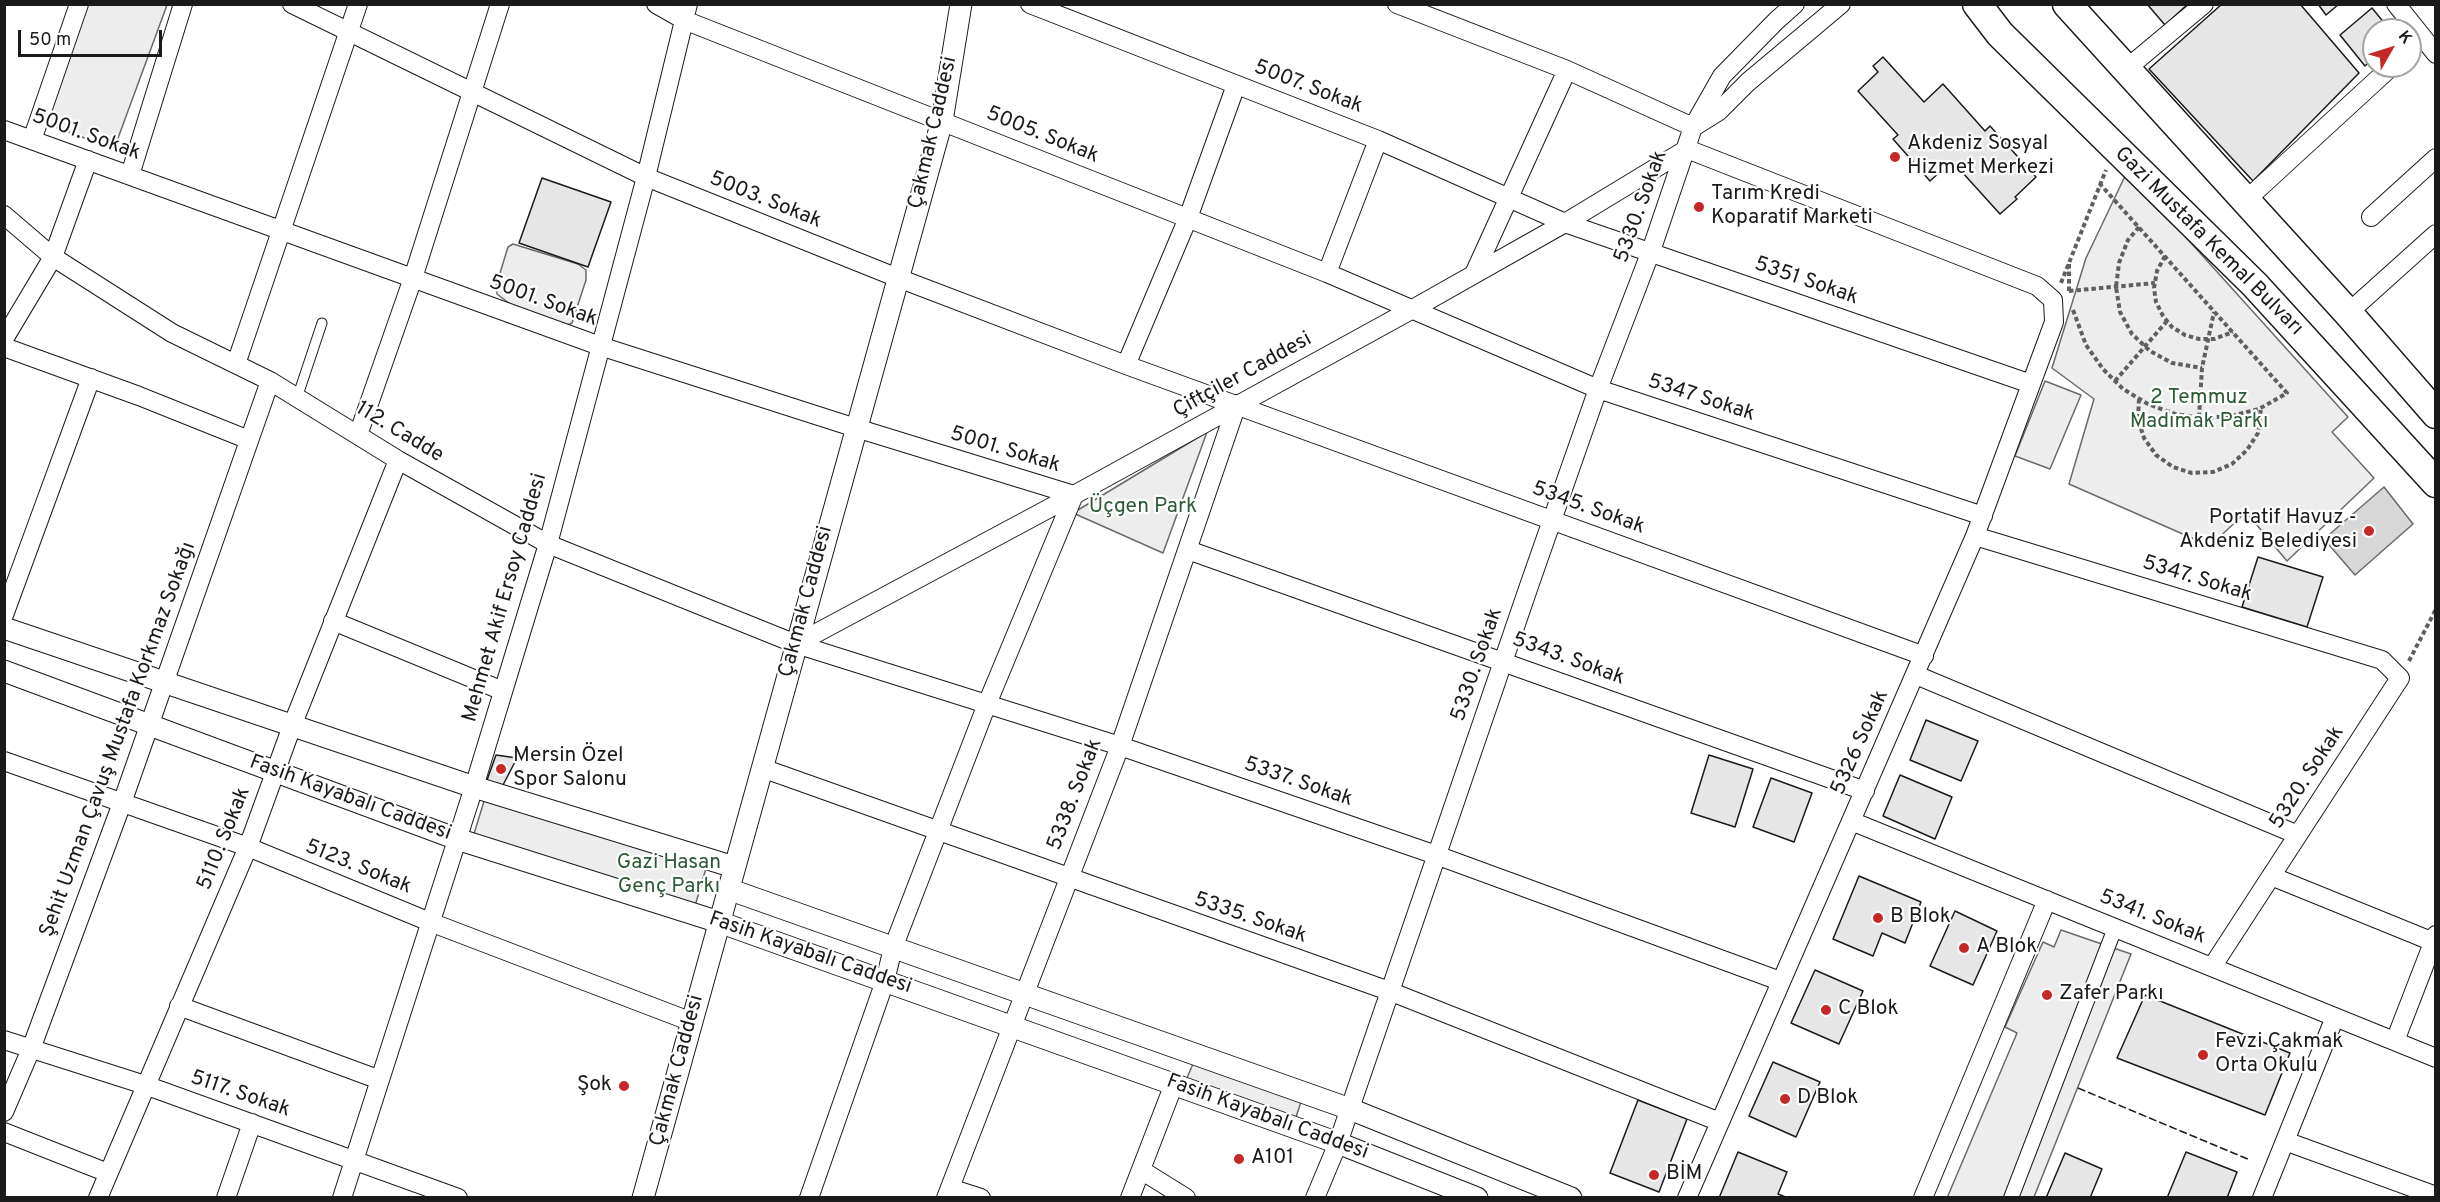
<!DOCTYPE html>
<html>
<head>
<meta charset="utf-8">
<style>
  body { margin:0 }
  #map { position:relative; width:2440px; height:1202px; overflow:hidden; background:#fff; font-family:Overpass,sans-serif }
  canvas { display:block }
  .frame { position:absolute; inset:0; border:6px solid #1a1a1a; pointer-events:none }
  .north { position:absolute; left:2362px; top:18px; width:60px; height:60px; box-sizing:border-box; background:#fff; border:2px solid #a3a3a3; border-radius:50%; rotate:51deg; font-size:16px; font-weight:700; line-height:24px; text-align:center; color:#1a1a1a }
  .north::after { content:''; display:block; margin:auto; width:21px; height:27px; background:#c62828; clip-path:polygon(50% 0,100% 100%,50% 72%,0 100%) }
  .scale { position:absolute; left:18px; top:30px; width:144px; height:27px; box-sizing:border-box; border:3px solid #1a1a1a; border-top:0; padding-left:8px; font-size:18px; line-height:21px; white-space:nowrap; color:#1a1a1a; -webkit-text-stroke:4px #fff; paint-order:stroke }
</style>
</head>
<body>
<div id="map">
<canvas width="2440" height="1202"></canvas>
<div class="frame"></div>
<div class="north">K</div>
<div class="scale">50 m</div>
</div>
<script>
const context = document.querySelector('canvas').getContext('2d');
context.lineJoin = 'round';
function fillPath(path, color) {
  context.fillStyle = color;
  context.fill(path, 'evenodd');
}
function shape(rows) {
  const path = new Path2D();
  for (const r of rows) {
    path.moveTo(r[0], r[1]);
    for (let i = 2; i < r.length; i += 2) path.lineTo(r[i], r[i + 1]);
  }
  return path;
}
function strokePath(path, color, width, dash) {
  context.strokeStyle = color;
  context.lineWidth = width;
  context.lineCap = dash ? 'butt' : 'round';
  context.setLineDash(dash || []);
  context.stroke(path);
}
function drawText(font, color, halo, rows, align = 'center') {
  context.font = font + ' Overpass,sans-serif';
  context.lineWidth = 4.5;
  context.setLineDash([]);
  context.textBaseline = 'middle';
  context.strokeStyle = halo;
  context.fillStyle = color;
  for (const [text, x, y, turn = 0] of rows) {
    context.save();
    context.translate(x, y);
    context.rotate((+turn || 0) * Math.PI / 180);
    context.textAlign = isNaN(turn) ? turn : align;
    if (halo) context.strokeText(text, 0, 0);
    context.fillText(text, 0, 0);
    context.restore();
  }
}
const built = shape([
  [86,5,167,5,114,149,42,122,86,5],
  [2127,172,2348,417,2332,432,2374,478,2287,561,2246,512,2210,546,2069,484,2094,399,2052,368,2086,258,2127,172],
  [513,244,578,264,586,270,586,280,572,323,565,326,510,304,497,294,496,286,508,247,513,244],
  [2045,381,2081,395,2050,469,2015,456,2045,381],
  [1207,432,1163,553,1073,513,1207,432],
  [485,798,707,865,695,906,473,837,485,798],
  [2061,930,2131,954,2034,1197,1947,1198,2017,1033,2005,1027,2043,942,2054,947,2061,930],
  [1195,1059,1302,1099,1294,1123,1184,1085,1195,1059]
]);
fillPath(built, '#ededed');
strokePath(built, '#6a6a6a', 1.5);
const water = shape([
  [2384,487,2413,524,2355,575,2324,539,2384,487]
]);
fillPath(water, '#d7d7d7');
strokePath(water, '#6a6a6a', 1.5);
const building = shape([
  [2147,4,2188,4,2165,25,2147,4],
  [2222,4,2300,4,2359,73,2253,181,2149,69,2222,4],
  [2318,4,2339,4,2326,15,2318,4],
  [2372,8,2390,30,2374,30,2374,58,2365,66,2340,35,2372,8],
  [1883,57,1924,102,1943,84,1985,131,1990,126,2036,177,2015,197,2017,199,2000,214,1952,161,1930,181,1893,139,1898,135,1858,91,1878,72,1873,66,1883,57],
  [542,178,611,202,588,267,519,243,542,178],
  [2258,557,2323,577,2307,627,2242,607,2258,557],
  [1926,720,1978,741,1961,781,1910,760,1926,720],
  [496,755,517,758,502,787,487,780,496,755],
  [1709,755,1753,769,1735,827,1691,813,1709,755],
  [1900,775,1952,797,1935,839,1883,816,1900,775],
  [1771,778,1812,793,1794,842,1753,827,1771,778],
  [1859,876,1921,902,1905,943,1882,933,1873,956,1833,939,1859,876],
  [1955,911,1997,931,1973,985,1930,966,1955,911],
  [1815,970,1863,991,1839,1044,1791,1023,1815,970],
  [2145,995,2290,1053,2265,1115,2117,1058,2145,995],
  [1773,1062,1820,1082,1796,1137,1749,1116,1773,1062],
  [1638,1100,1687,1119,1659,1192,1610,1173,1638,1100],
  [1738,1152,1787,1172,1778,1194,1788,1198,1719,1198,1738,1152],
  [2186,1152,2237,1172,2227,1198,2167,1198,2186,1152],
  [2065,1153,2102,1169,2090,1198,2046,1198,2065,1153]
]);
fillPath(building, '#e6e6e6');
strokePath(building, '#1a1a1a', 1.5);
const service = shape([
  [297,398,322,323]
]);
const pedestrian = shape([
  [2011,1198,2115,928]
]);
const minor = shape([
  [292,4,646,177,898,278,1126,365,1924,656],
  [656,4,684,20,1327,273,1598,389,1983,516],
  [1030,4,1378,140,1565,223,2031,384],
  [1397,4,1567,70,1693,127],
  [2396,4,2436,54],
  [2125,70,2204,4],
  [1695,126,1719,111,1748,82,1841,4],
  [4,130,600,346,856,428,1074,495],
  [32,140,79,4],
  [1687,149,2037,286,2053,300,2054,322,1975,536,1687,1198],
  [130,175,183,4],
  [2245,201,2392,66],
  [4,215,53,257,172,333,270,381,398,460,548,544,796,644,1120,746,1436,855,1780,981],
  [2371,217,2436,158],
  [1327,273,1378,140],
  [1474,274,1567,70],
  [2348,313,2436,234],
  [4,339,53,257,88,160],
  [4,347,139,396,249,440],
  [236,364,358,4],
  [1126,365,1188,218,1236,85],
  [358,435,413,278,500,4],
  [1975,536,2382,660,2400,678,2212,967],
  [1188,550,1865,791],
  [4,615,91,378],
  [333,621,503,691],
  [796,644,1074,495,1411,310,1565,223,1687,149],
  [1916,675,2298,835],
  [4,761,248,847,430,922,692,1022],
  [762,768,1389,991,1720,1122],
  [1851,821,2436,1058],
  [2271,876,2436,943],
  [179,1006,380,1080],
  [4,1040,145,1085,458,1198],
  [2395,1041,2436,935],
  [4,1112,31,1049,122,803,270,381],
  [4,1132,108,1173],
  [2285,1141,2436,1196],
  [1141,1170,1186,1198],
  [950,1188,981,1198],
  [98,1198,248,847,292,726,398,460],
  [226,1198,252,1123],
  [342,1198,474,787,548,544,646,177,688,4],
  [809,1198,885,981,893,948,987,704,1074,495],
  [946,1198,1120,746,1237,404],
  [1130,1198,1174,1084],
  [1315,1198,1338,1143,1529,586,1598,389,1651,251,1693,127,1722,76,1776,21,1795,4],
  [1923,1198,2047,900],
  [2262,1198,2335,1017]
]);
const tertiary = shape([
  [4,628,474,787,734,867],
  [4,671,457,839,719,922,1338,1143,1477,1198],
  [728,889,1350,1109,1571,1198],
  [643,1198,942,121,961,4]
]);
const trunk = shape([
  [1977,4,2000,34,2255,285,2436,483],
  [2067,4,2348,313,2436,414]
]);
strokePath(service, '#1a1a1a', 11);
strokePath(pedestrian, '#1a1a1a', 16);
strokePath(minor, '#1a1a1a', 20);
strokePath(tertiary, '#1a1a1a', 23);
strokePath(trunk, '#1a1a1a', 31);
strokePath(shape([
  [2139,227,2128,240,2119,263,2116,287,2120,312,2132,334,2150,351,2172,363,2202,368],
  [2165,256,2157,271,2154,288,2156,302,2163,316,2172,327,2185,335,2199,339,2214,339,2233,332],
  [2061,283,2106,170],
  [2069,291,2069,263],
  [2069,291,2155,283],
  [2073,310,2086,345,2103,369,2123,389,2148,404,2175,414,2203,418,2231,416,2259,409,2287,393,2100,184],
  [2115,381,2167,321],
  [2139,399,2138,419,2144,438,2156,455,2173,467,2192,473,2213,472,2232,464,2247,450,2258,433,2261,408],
  [2199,417,2202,368,2214,312],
  [2409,661,2436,609]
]), '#5f5f5f', 4, [4.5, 3]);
strokePath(service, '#fff', 9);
strokePath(pedestrian, '#fff', 14);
strokePath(minor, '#fff', 18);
strokePath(tertiary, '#fff', 21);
strokePath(trunk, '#fff', 28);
strokePath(shape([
  [2078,1088,2250,1160]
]), '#1a1a1a', 1.5, [8, 3]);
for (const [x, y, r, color] of [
  [1895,157,6,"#c62828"],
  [1699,207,6,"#c62828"],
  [2369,531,6,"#c62828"],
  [501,769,6,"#c62828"],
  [1878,918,6,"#c62828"],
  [1964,948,6,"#c62828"],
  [2047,995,6,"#c62828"],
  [1826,1010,6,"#c62828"],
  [2203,1055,6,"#c62828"],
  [624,1086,6,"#c62828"],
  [1785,1099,6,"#c62828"],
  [1239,1159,6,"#c62828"],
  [1654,1175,6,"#c62828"]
]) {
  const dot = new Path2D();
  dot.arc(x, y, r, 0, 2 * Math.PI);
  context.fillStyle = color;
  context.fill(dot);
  strokePath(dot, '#fff', 2);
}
drawText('21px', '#1a1a1a', '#fff', [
  ["5007. Sokak",1308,88,21],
  ["Çakmak Caddesi",934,133,-77],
  ["5001. Sokak",86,136,20],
  ["5005. Sokak",1042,136,22],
  ["5003. Sokak",765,201,22],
  ["5330. Sokak",1642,207,-70],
  ["Gazi Mustafa Kemal Bulvarı",2208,242,45],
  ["5351 Sokak",1806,282,19],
  ["5001. Sokak",543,302,20],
  ["Çiftçiler Caddesi",1243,376,-29],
  ["5347 Sokak",1701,399,18],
  ["112. Cadde",399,433,31],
  ["5001. Sokak",1005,451,17],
  ["5345. Sokak",1588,509,20],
  ["5347. Sokak",2197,580,17],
  ["Mehmet Akif Ersoy Caddesi",506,598,-74],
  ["Çakmak Caddesi",807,602,-75],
  ["5343. Sokak",1568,660,20],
  ["5330. Sokak",1478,665,-71],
  ["Şehit Uzman Çavuş Mustafa Korkmaz Sokağı",119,740,-70],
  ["5326 Sokak",1861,743,-66],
  ["5320. Sokak",2308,778,-57],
  ["5337. Sokak",1298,783,19],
  ["5338. Sokak",1076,795,-69],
  ["Fasih Kayabalı Caddesi",350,799,20],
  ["5110. Sokak",225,839,-68],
  ["5123. Sokak",358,868,22],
  ["5341. Sokak",2152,918,22],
  ["5335. Sokak",1250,919,19],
  ["Fasih Kayabalı Caddesi",810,954,19],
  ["Çakmak Caddesi",678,1071,-75],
  ["5117. Sokak",240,1095,19],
  ["Fasih Kayabalı Caddesi",1267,1118,20]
]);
drawText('21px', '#1a1a1a', '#fff', [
  ["Akdeniz Sosyal",1907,145],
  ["Hizmet Merkezi",1907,169],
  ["Tarım Kredi",1711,195],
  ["Koparatif Marketi",1711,219],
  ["Portatif Havuz -",2357,519,"right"],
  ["Akdeniz Belediyesi",2357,543,"right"],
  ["Mersin Özel",513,757],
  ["Spor Salonu",513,781],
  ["B Blok",1890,918],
  ["A Blok",1976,948],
  ["Zafer Parkı",2059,995],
  ["C Blok",1838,1010],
  ["Fevzi Çakmak",2215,1043],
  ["Orta Okulu",2215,1067],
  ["Şok",612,1086,"right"],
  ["D Blok",1797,1099],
  ["A101",1251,1159],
  ["BİM",1666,1175]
], 'left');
drawText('21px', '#2b5a34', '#fff', [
  ["2 Temmuz",2199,399],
  ["Madımak Parkı",2199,423],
  ["Üçgen Park",1143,508],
  ["Gazi Hasan",669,864],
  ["Genç Parkı",669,888]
]);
</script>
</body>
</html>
